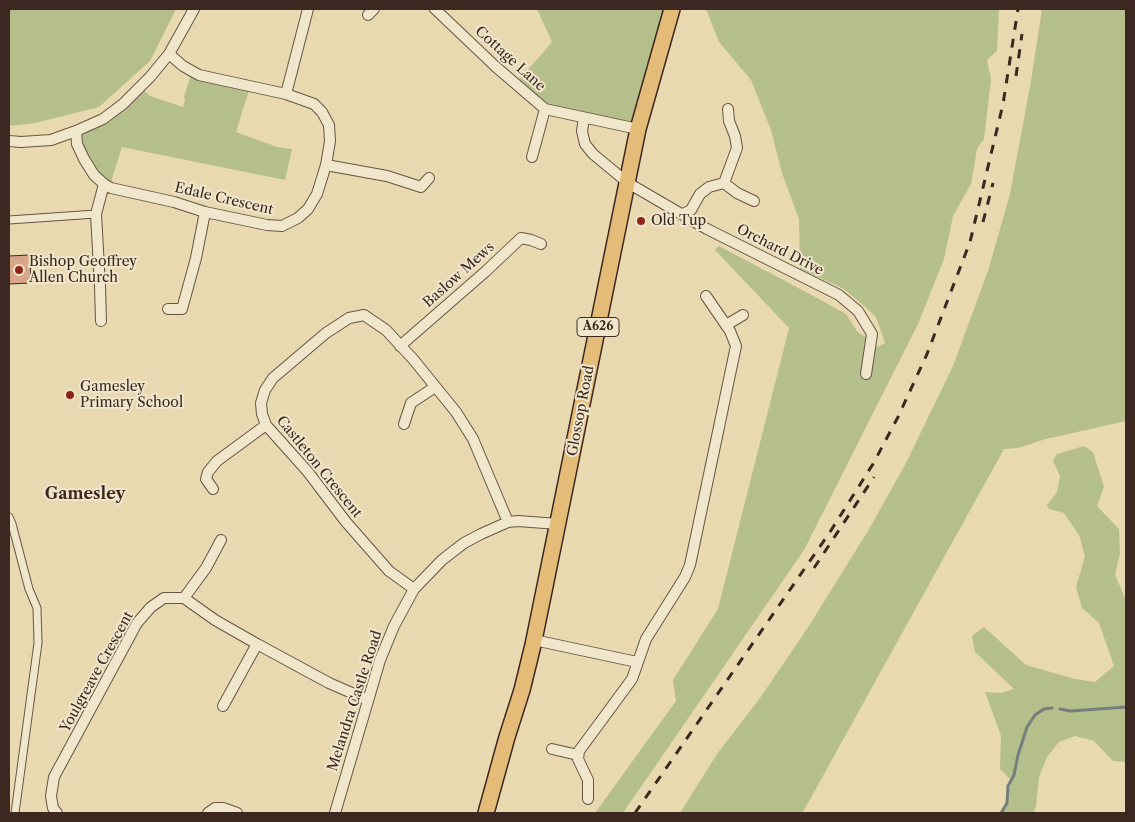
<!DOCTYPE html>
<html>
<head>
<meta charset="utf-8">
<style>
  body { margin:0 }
  #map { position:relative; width:1135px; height:822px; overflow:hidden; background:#e8d9b0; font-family:"Libre Caslon Text",serif }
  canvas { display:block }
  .frame { position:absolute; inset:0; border:10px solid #3c2820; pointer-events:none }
</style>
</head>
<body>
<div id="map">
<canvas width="1135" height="822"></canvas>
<div class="frame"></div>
</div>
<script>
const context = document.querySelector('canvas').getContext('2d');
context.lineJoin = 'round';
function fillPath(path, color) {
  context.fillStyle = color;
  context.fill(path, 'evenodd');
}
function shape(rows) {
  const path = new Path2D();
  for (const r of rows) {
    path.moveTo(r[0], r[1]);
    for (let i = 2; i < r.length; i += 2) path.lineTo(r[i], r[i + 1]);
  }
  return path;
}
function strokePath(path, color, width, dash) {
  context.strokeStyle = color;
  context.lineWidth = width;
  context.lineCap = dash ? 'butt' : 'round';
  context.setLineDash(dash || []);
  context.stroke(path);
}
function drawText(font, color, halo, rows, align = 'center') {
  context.font = font + ' "Libre Caslon Text",serif';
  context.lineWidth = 4;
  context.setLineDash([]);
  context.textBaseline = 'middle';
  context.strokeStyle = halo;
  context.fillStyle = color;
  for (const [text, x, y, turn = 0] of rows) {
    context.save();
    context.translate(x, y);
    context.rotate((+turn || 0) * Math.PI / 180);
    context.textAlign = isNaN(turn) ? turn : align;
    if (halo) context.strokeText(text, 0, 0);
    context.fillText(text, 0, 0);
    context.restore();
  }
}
fillPath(shape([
  [9,9,176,9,150,61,99,107,35,123,9,126],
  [537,9,668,9,636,127,545,106,518,81,552,42],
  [706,9,999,9,997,51,987,60,991,79,984,139,977,149,971,184,953,216,944,259,918,324,804,550,623,813,595,813,676,701,673,680,718,609,789,328,715,250,719,246,819,299,846,314,857,331,878,347,885,343,876,317,864,306,844,289,800,269,799,219,782,173,771,130,751,80,719,42],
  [1042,9,1126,9,1126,421,1046,439,1018,448,1004,449,803,812,805,813,680,813,717,754,760,698,807,629,868,531,906,463,953,366,988,271,1010,194,1031,81],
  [191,74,249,90,236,132,277,147,292,149,285,180,122,147,110,185,97,173,80,142,79,134,104,124,126,107,142,89,150,96,183,107,185,100,184,97],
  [1084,446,1093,452,1104,487,1097,506,1119,529,1120,553,1115,575,1126,600,1126,762,1113,761,1094,741,1075,736,1059,742,1047,757,1039,777,1036,807,1033,813,1002,813,1008,803,1007,794,1012,781,1000,769,1001,736,985,692,1001,693,1014,689,975,652,972,636,984,627,1026,665,1075,679,1095,682,1114,666,1099,623,1082,608,1076,587,1085,556,1079,535,1064,513,1049,509,1047,505,1057,492,1060,476,1053,461,1057,454]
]), '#b5bf8c');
strokePath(shape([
  [1060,709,1071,711,1126,707],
  [1001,813,1007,803,1008,786,1014,775,1018,755,1027,727,1035,715,1044,709,1052,708]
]), '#767e7b', 3);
const building = shape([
  [30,255,31,283,9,284,9,256,30,255]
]);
fillPath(building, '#d7a588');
strokePath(building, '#3c2820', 1);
const pedestrian = shape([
  [9,220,96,214],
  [9,517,12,524,29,589,37,608,38,643,15,813]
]);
const minor = shape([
  [435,9,496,67,545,109,638,129],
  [368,15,374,9],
  [286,94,308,9],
  [584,118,582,131,585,144,593,154,628,183,707,229,839,295,858,311,872,334,866,374],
  [76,131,77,144,84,159,94,175,104,184,111,188,174,202,205,212,267,225,282,226,298,218,308,209,317,194,326,165,330,141,329,125,322,112,314,104,286,94,199,75,183,66,169,54],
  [9,141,21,142,51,140,76,131,103,119,123,104,150,77,169,54,194,9],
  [532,157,545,109],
  [326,165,387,176,421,187,429,178],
  [724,183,737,193,754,201],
  [683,214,691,210,700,194,709,187,724,183,737,148,735,136,729,121,728,109],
  [168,309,182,309,196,258,205,212],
  [101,321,100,286,96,214,104,184],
  [726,325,743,315],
  [400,346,485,272,521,238,531,240,541,244],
  [404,424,411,403,435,387],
  [213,489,206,479,208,472,217,461,266,425],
  [414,589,389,571,346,522,308,472,266,425,262,414,261,403,265,390,273,378,326,333,349,318,364,315,386,330,413,359,456,412,473,439,508,522],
  [184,598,206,568,221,540],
  [534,640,637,662],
  [223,706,257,644],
  [552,749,578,755],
  [588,799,588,780,578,759,579,751,632,679,646,639,685,577,690,565,736,346,730,331,706,296],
  [57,813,53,808,51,796,54,777,137,623,151,607,164,598,184,598,215,620,257,644,329,683,368,700],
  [208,813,215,808,223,808,237,813],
  [335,813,380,660,394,626,414,589,442,560,464,543,481,534,508,522,518,521,558,524]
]);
const primary = shape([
  [486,813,507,737,522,690,533,645,638,129,672,9]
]);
strokePath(pedestrian, '#675444', 9);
strokePath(minor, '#675444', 12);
strokePath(primary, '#3c2820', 18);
strokePath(pedestrian, '#f0e6cc', 7);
strokePath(minor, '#f0e6cc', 10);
strokePath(primary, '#e4bc78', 15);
strokePath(shape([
  [1016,76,1022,34],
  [983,222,993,183],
  [814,568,874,477],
  [635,813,830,532,873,464,898,417,927,354,970,242,1003,104,1018,9]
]), '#3c2820', 3, [9, 9]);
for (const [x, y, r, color] of [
  [641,221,5,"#8f2418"],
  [19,270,5,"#8f2418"],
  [70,395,5,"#8f2418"]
]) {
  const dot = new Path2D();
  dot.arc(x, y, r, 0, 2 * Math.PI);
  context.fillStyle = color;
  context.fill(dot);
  strokePath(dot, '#f0e6cc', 2);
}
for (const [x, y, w] of [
  [598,327,42]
]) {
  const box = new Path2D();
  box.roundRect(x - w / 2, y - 9.5, w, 19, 4);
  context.fillStyle = '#f0e6cc';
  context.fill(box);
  strokePath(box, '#3c2820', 1);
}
drawText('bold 12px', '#3c2820', null, [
  ["A626",598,327]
]);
drawText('14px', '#3c2820', '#f0e6cc', [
  ["Cottage Lane",510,59,42],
  ["Edale Crescent",224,199,13],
  ["Orchard Drive",780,250,27],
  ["Baslow Mews",459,275,-42],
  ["Glossop Road",581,411,-79],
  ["Castleton Crescent",319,467,51],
  ["Youlgreave Crescent",97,672,-61],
  ["Melandra Castle Road",355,701,-72]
]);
drawText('14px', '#3c2820', '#f0e6cc', [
  ["Old Tup",651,221],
  ["Bishop Geoffrey",29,262],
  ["Allen Church",29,278],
  ["Gamesley",80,387],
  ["Primary School",80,403]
], 'left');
drawText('bold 16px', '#3c2820', '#f0e6cc', [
  ["Gamesley",85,494]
]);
</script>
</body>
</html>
